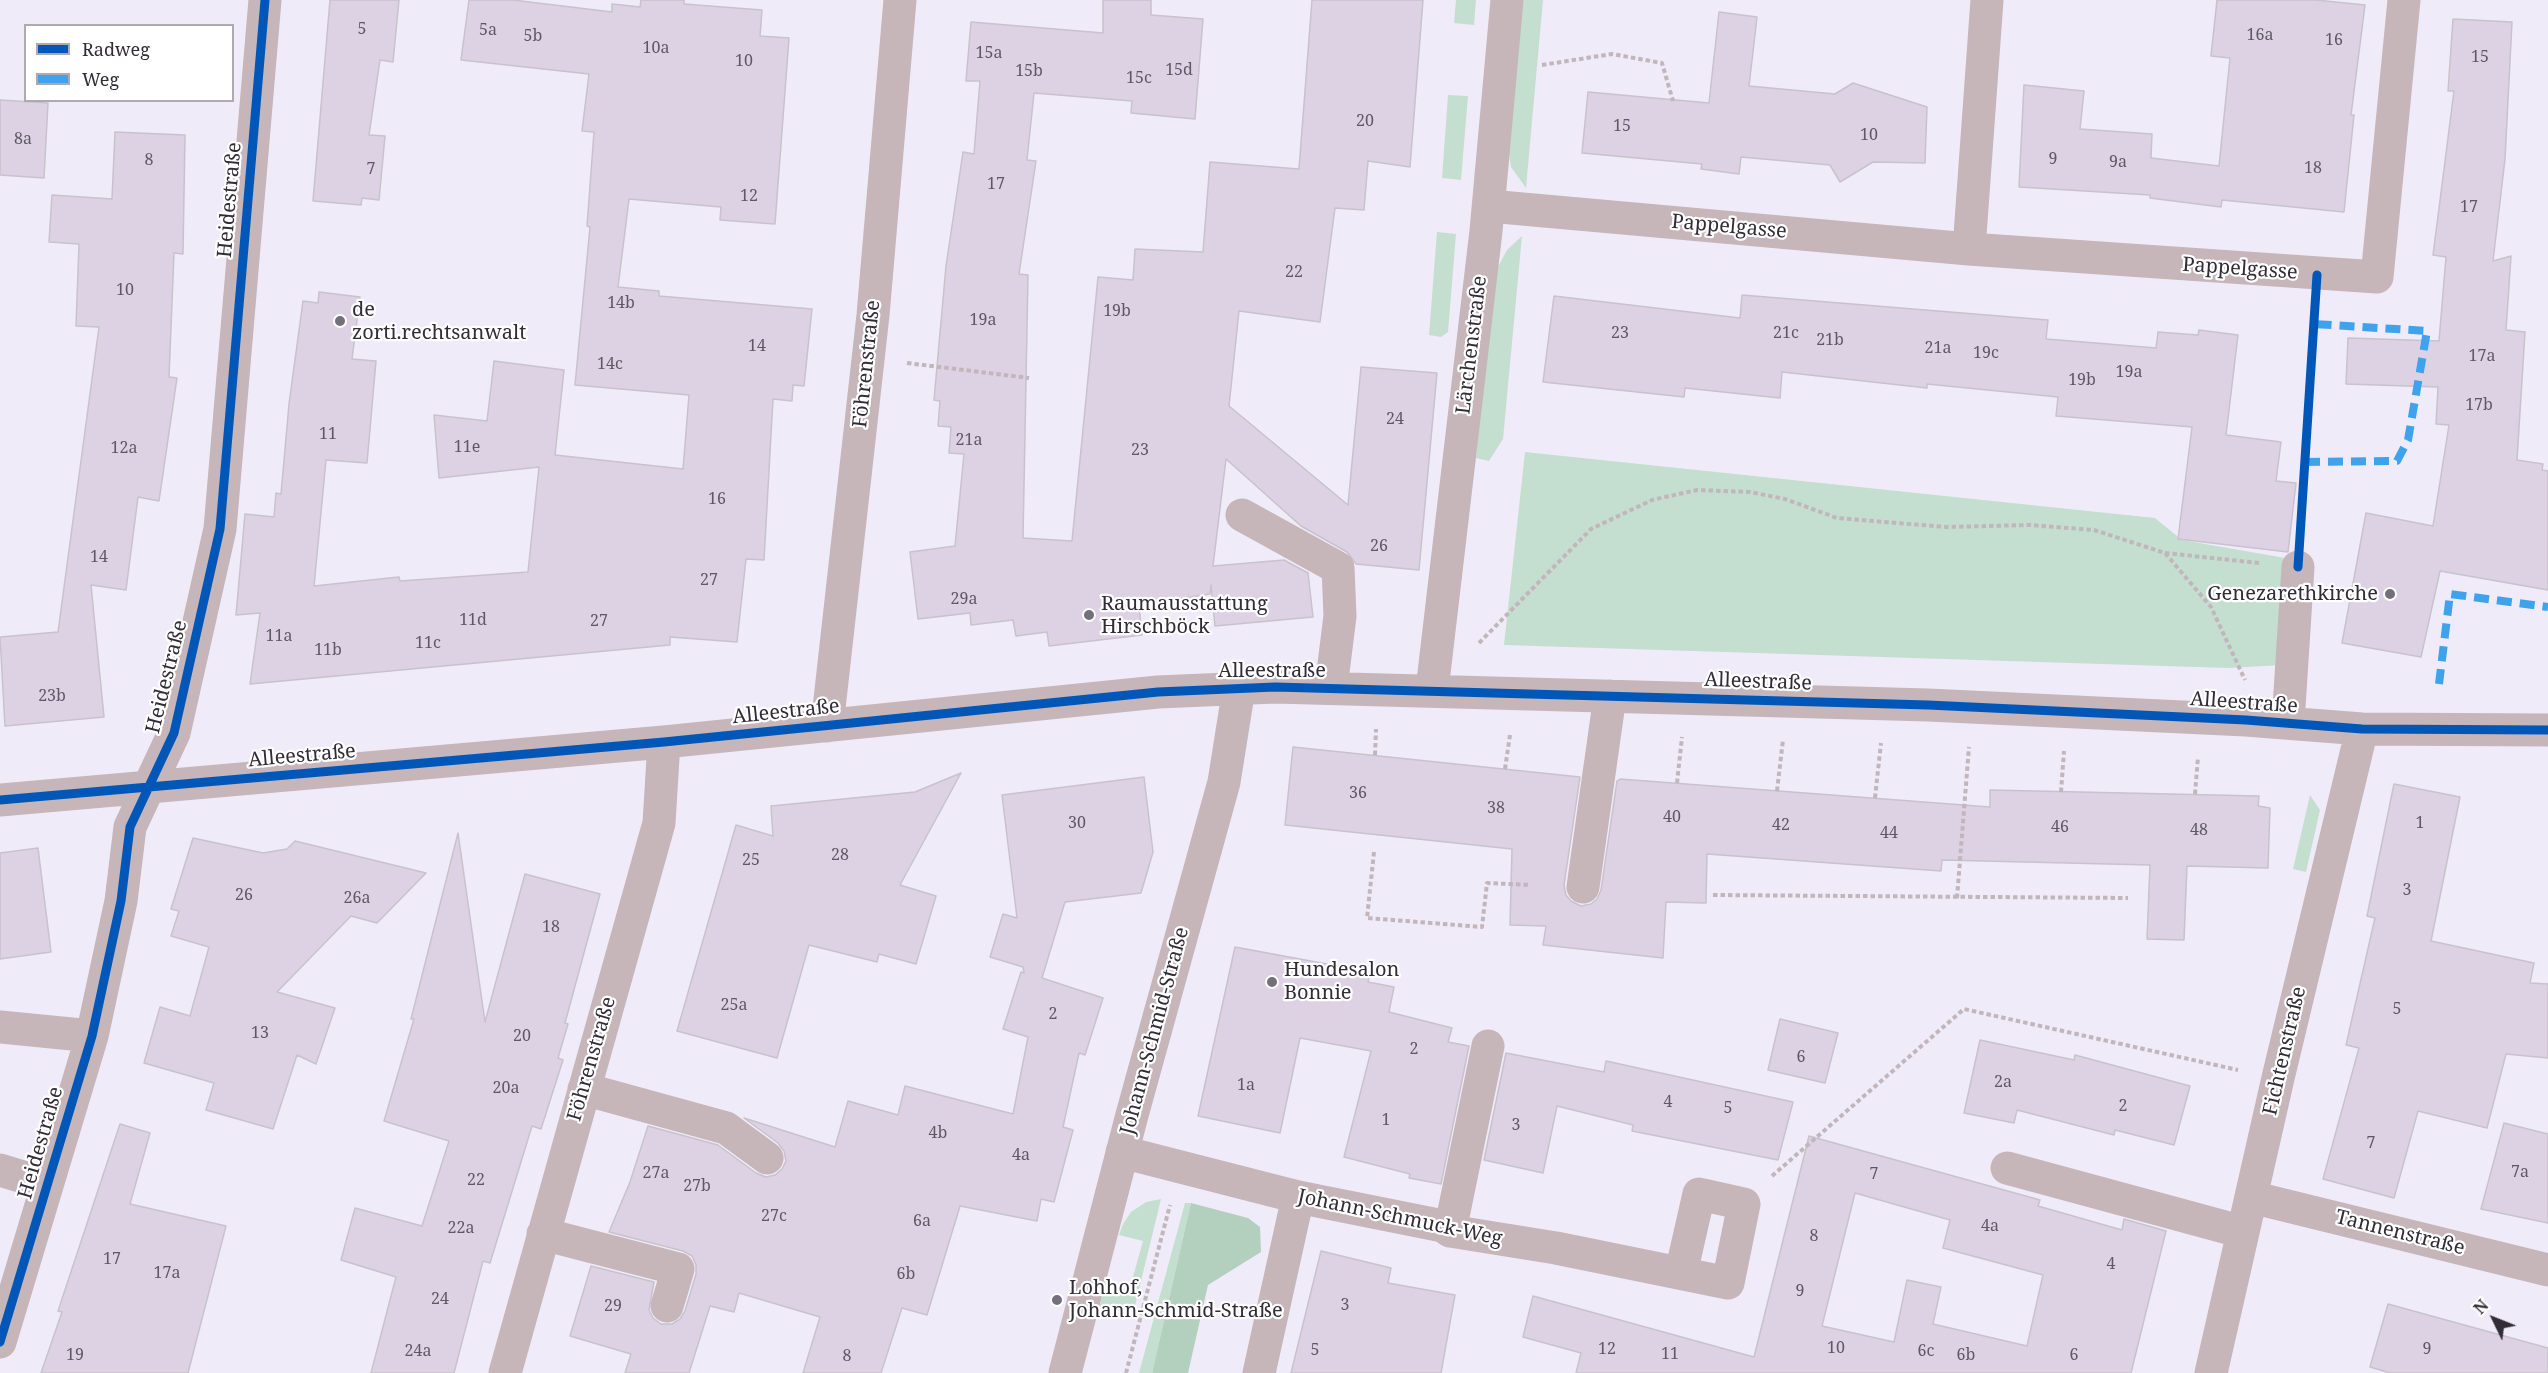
<!DOCTYPE html>
<html>
<head>
<meta charset="utf-8">
<style>
  body { margin:0 }
  #map { position:relative; width:2548px; height:1373px; overflow:hidden; background:#f0ebf9; font-family:"Noto Serif",serif }
  canvas { display:block }
  .legend { position:absolute; left:24px; top:24px; width:210px; height:78px; box-sizing:border-box; background:#fff; border:2px solid #adabaf; margin:0; padding:8px 10px; list-style:none; font-size:18px; color:#312d37 }
  .legend li { display:flex; align-items:center; gap:12px; height:30px }
  .legend b { width:30px; border:2px solid #adabaf }
  .north { position:absolute; left:2464px; top:1289px; width:60px; height:60px; -webkit-text-stroke:4px #fff; paint-order:stroke; rotate:313deg; font-size:16px; font-weight:700; line-height:24px; text-align:center; color:#312d37 }
  .north::after { content:''; display:block; margin:auto; width:21px; height:27px; background:#312d37; clip-path:polygon(50% 0,100% 100%,50% 72%,0 100%) }
</style>
</head>
<body>
<div id="map">
<canvas width="2548" height="1373"></canvas>
<ul class="legend">
<li><b style="height:8px;background:#0057b8"></b>Radweg</li>
<li><b style="height:8px;background:#3ea3ec"></b>Weg</li>
</ul>
<div class="north">N</div>
</div>
<script>
const context = document.querySelector('canvas').getContext('2d');
context.lineJoin = 'round';
function fillPath(path, color) {
  context.fillStyle = color;
  context.fill(path, 'evenodd');
}
function shape(rows) {
  const path = new Path2D();
  for (const r of rows) {
    path.moveTo(r[0], r[1]);
    for (let i = 2; i < r.length; i += 2) path.lineTo(r[i], r[i + 1]);
  }
  return path;
}
function strokePath(path, color, width, dash) {
  context.strokeStyle = color;
  context.lineWidth = width;
  context.lineCap = dash ? 'butt' : 'round';
  context.setLineDash(dash || []);
  context.stroke(path);
}
function drawText(font, color, halo, rows, align = 'center') {
  context.font = font + ' "Noto Serif",serif';
  context.lineWidth = 4.5;
  context.setLineDash([]);
  context.textBaseline = 'middle';
  context.strokeStyle = halo;
  context.fillStyle = color;
  for (const [text, x, y, turn = 0] of rows) {
    context.save();
    context.translate(x, y);
    context.rotate((+turn || 0) * Math.PI / 180);
    context.textAlign = isNaN(turn) ? turn : align;
    if (halo) context.strokeText(text, 0, 0);
    context.fillText(text, 0, 0);
    context.restore();
  }
}
fillPath(shape([
  [1456,0,1476,0,1474,25,1454,23],
  [1516,0,1543,0,1526,188,1511,167,1509,155],
  [1448,95,1468,96,1461,180,1442,178],
  [1437,232,1456,234,1448,332,1441,337,1429,335],
  [1522,236,1503,439,1489,461,1476,458,1492,278,1507,250],
  [1525,452,2155,518,2182,540,2291,559,2302,664,2228,668,1504,645],
  [2310,795,2320,810,2306,872,2293,869],
  [1161,1199,1132,1318,1099,1309,1105,1284,1129,1291,1143,1241,1119,1235,1123,1224,1131,1212,1146,1202],
  [1185,1203,1191,1203,1152,1373,1139,1373]
]), '#c4dfcf');
fillPath(shape([
  [1191,1203,1248,1218,1260,1227,1261,1252,1208,1285,1188,1373,1152,1373]
]), '#b3d0bf');
const building = shape([
  [330,0,399,0,393,62,380,60,369,135,385,136,379,200,362,198,361,205,313,201,330,0],
  [469,0,513,0,612,12,612,4,640,7,641,0,684,0,684,4,762,10,760,36,789,38,775,224,720,220,721,207,629,199,618,287,659,291,659,296,812,309,804,386,793,385,792,401,773,399,764,560,746,559,737,642,670,637,670,645,250,684,260,613,236,615,245,514,274,517,276,493,281,494,289,404,303,301,318,303,319,292,360,297,352,359,376,361,367,463,326,460,314,586,399,577,400,581,528,572,539,467,439,478,434,415,487,421,494,361,564,370,555,455,683,469,689,395,575,385,590,227,587,226,594,132,582,131,589,74,461,60,469,0],
  [1103,0,1151,0,1151,15,1203,19,1195,119,1131,113,1132,101,1034,93,1027,160,1036,161,1019,274,1028,275,1023,538,1072,541,1098,277,1133,280,1135,249,1203,252,1210,162,1299,169,1312,0,1423,0,1410,167,1368,161,1364,210,1335,208,1320,322,1239,311,1229,406,1348,505,1361,367,1437,373,1419,570,1356,564,1347,552,1301,526,1226,459,1213,566,1284,560,1308,573,1313,617,1215,626,1211,585,1210,594,1139,605,1142,635,1049,646,1047,632,1016,636,1013,620,971,625,970,613,918,619,910,552,955,546,964,454,949,453,951,427,938,426,940,401,934,400,946,266,963,152,974,154,980,81,966,81,971,22,1103,33,1103,0],
  [2217,0,2316,0,2365,5,2351,115,2354,115,2344,212,2222,200,2221,207,2150,198,2150,195,2019,187,2024,85,2084,91,2080,129,2152,134,2151,158,2219,166,2230,58,2211,56,2217,0],
  [1719,12,1757,17,1749,86,1835,94,1853,83,1927,107,1925,163,1873,162,1840,182,1830,165,1741,157,1739,174,1701,169,1702,164,1582,153,1588,92,1709,103,1719,12],
  [2453,19,2512,22,2505,159,2493,261,2511,256,2506,330,2525,332,2517,460,2543,464,2542,470,2548,471,2548,590,2440,571,2421,657,2342,643,2366,513,2433,526,2449,425,2436,424,2438,387,2346,384,2348,338,2439,341,2446,257,2433,255,2454,91,2448,91,2453,19],
  [0,100,48,103,44,178,0,175,0,100],
  [115,132,185,135,183,254,174,253,169,377,177,378,159,501,138,497,126,590,91,585,104,717,5,726,0,637,58,632,99,327,76,326,79,244,49,242,52,195,112,199,115,132],
  [1742,295,2048,320,2046,339,2108,344,2156,348,2158,332,2198,335,2199,330,2238,335,2226,435,2281,442,2276,481,2296,483,2288,552,2178,539,2192,427,2056,416,2058,397,1927,384,1927,388,1782,372,1780,398,1685,388,1684,397,1543,382,1554,296,1740,318,1742,295],
  [1293,747,1580,777,1564,885,1566,895,1571,901,1581,906,1591,904,1597,899,1601,890,1617,781,1620,779,1990,807,1990,790,2259,796,2258,806,2270,808,2268,868,2187,866,2184,940,2147,939,2150,865,1942,860,1941,871,1707,854,1706,903,1666,902,1663,958,1543,945,1546,926,1510,925,1512,849,1285,825,1293,747],
  [961,773,900,885,936,896,916,964,879,954,877,962,809,945,777,1058,677,1031,736,825,773,836,771,806,915,792,961,773],
  [1144,777,1153,852,1141,893,1065,902,1042,978,1103,998,1085,1055,1079,1053,1063,1127,1073,1130,1054,1202,1041,1199,1037,1221,960,1206,927,1315,902,1308,881,1373,803,1373,820,1317,739,1293,734,1312,710,1306,689,1373,625,1373,631,1354,570,1336,591,1266,654,1282,649,1310,653,1318,661,1324,672,1324,680,1319,685,1311,696,1274,696,1265,692,1256,683,1251,609,1232,630,1182,648,1126,718,1145,756,1173,766,1177,775,1175,782,1169,786,1161,784,1151,778,1143,744,1118,835,1147,848,1101,898,1115,905,1086,1013,1114,1028,1037,1003,1029,1021,972,1024,973,1023,967,990,957,1003,914,1017,918,1002,795,1144,777],
  [2394,784,2460,797,2431,941,2534,963,2530,983,2548,984,2548,1058,2506,1054,2487,1128,2418,1111,2394,1198,2323,1179,2359,1048,2346,1045,2375,918,2367,916,2394,784],
  [458,833,485,1022,525,874,600,894,565,1023,568,1024,558,1058,563,1060,541,1129,532,1126,490,1263,483,1261,454,1373,371,1373,396,1277,341,1260,355,1208,422,1226,449,1141,384,1121,414,1019,411,1019,458,833],
  [193,838,263,853,287,849,295,841,426,873,377,923,351,916,277,992,335,1008,316,1064,297,1055,273,1129,206,1110,214,1083,144,1063,160,1007,190,1016,209,947,171,936,179,911,171,909,193,838],
  [38,848,51,952,0,959,0,853,38,848],
  [1235,947,1370,972,1368,982,1394,987,1389,1012,1452,1028,1448,1042,1469,1046,1441,1184,1409,1178,1410,1174,1344,1157,1371,1051,1300,1038,1280,1133,1198,1116,1235,947],
  [1780,1019,1838,1033,1825,1083,1768,1070,1780,1019],
  [1980,1040,2074,1060,2075,1055,2190,1086,2174,1145,2115,1130,2114,1135,2017,1110,2014,1123,1964,1113,1980,1040],
  [1506,1053,1604,1072,1606,1061,1793,1102,1778,1160,1632,1131,1633,1125,1557,1106,1543,1173,1484,1160,1506,1053],
  [2504,1123,2548,1134,2548,1223,2481,1209,2504,1123],
  [120,1124,150,1133,130,1204,226,1226,188,1373,41,1373,62,1312,58,1311,120,1124],
  [1809,1136,2040,1200,2038,1206,2122,1230,2124,1219,2166,1231,2131,1373,1576,1373,1581,1353,1523,1337,1533,1296,1754,1357,1809,1136],
  [1855,1193,1950,1220,1943,1248,2043,1275,2027,1346,1933,1324,1941,1287,1907,1280,1894,1342,1822,1326,1855,1193],
  [1321,1251,1391,1268,1388,1283,1455,1295,1441,1373,1291,1373,1321,1251],
  [2388,1304,2548,1348,2548,1373,2390,1373,2370,1367,2388,1304]
]);
fillPath(building, '#ddd2e3');
strokePath(building, '#c8c2cc', 1.5);
strokePath(shape([
  [1542,65,1612,54,1662,63,1673,101],
  [907,363,1029,378],
  [2165,553,2259,563],
  [1479,643,1591,529,1652,500,1697,490,1750,492,1785,499,1837,518,1946,527,2030,525,2094,530,2165,553,2211,607,2245,680],
  [1375,755,1376,729],
  [1505,769,1510,735],
  [1677,783,1682,737],
  [1777,791,1783,740],
  [2061,792,2064,751],
  [2195,794,2198,757],
  [1875,798,1881,743],
  [1374,852,1367,918,1482,927,1487,883,1531,885],
  [1713,895,2128,898],
  [1957,898,1969,747],
  [1772,1176,1964,1009,2238,1070],
  [1126,1373,1170,1205]
]), '#c2b6bd', 4, [4.5, 3]);
strokePath(shape([
  [1489,206,1969,249,2377,277,2404,0],
  [1969,249,1987,0],
  [1242,515,1338,568,1340,616,1331,688],
  [1432,690,1486,231,1507,0],
  [2288,723,2298,567],
  [827,726,873,315,900,0],
  [0,800,664,742,1158,692,1275,687,1928,705,2246,720,2362,729,2548,730],
  [1583,887,1610,696],
  [0,1027,92,1036],
  [584,1089,726,1128,767,1158],
  [1122,1152,1298,1197,1443,1226,1450,1231,1556,1248,1728,1283,1744,1204,1699,1194,1681,1273],
  [2007,1168,2243,1232],
  [0,1170,46,1184],
  [2251,1197,2548,1270],
  [1450,1231,1488,1046],
  [543,1234,678,1269,667,1306],
  [0,1342,92,1036,121,901,130,827,174,733,220,529,265,0],
  [505,1373,659,823,664,742],
  [1065,1373,1132,1115,1224,782,1239,688],
  [1259,1373,1298,1197],
  [2211,1373,2278,1078,2362,729]
]), '#c6b5b9', 33);
strokePath(shape([
  [2305,462,2397,461,2408,440,2427,331,2314,324],
  [2439,684,2450,594,2548,607]
]), '#3ea3ec', 8, [15, 8]);
strokePath(shape([
  [2298,567,2317,275],
  [0,800,664,742,1158,692,1275,687,1928,705,2246,720,2362,729,2548,730],
  [0,1342,92,1036,121,901,130,827,174,733,220,529,265,0]
]), '#0057b8', 9);
for (const [x, y, r, color] of [
  [340,321,6,"#74707b"],
  [2390,594,6,"#74707b"],
  [1089,615,6,"#74707b"],
  [1272,982,6,"#74707b"],
  [1057,1300,6,"#74707b"]
]) {
  const dot = new Path2D();
  dot.arc(x, y, r, 0, 2 * Math.PI);
  context.fillStyle = color;
  context.fill(dot);
  strokePath(dot, '#fff', 2);
}
drawText('16px', '#5e5864', null, [
  ["5",362,29],
  ["5a",488,30],
  ["16a",2260,35],
  ["5b",533,36],
  ["16",2334,40],
  ["10a",656,48],
  ["15a",989,53],
  ["15",2480,57],
  ["10",744,61],
  ["15d",1179,70],
  ["15b",1029,71],
  ["15c",1139,78],
  ["20",1365,121],
  ["15",1622,126],
  ["10",1869,135],
  ["8a",23,139],
  ["9",2053,159],
  ["8",149,160],
  ["9a",2118,162],
  ["18",2313,168],
  ["7",371,169],
  ["17",996,184],
  ["12",749,196],
  ["17",2469,207],
  ["22",1294,272],
  ["10",125,290],
  ["14b",621,303],
  ["19b",1117,311],
  ["19a",983,320],
  ["23",1620,333],
  ["21c",1786,333],
  ["21b",1830,340],
  ["14",757,346],
  ["21a",1938,348],
  ["19c",1986,353],
  ["17a",2482,356],
  ["14c",610,364],
  ["19a",2129,372],
  ["19b",2082,380],
  ["17b",2479,405],
  ["24",1395,419],
  ["11",328,434],
  ["21a",969,440],
  ["11e",467,447],
  ["12a",124,448],
  ["23",1140,450],
  ["16",717,499],
  ["26",1379,546],
  ["14",99,557],
  ["27",709,580],
  ["29a",964,599],
  ["11d",473,620],
  ["27",599,621],
  ["11a",279,636],
  ["11c",428,643],
  ["11b",328,650],
  ["23b",52,696],
  ["36",1358,793],
  ["38",1496,808],
  ["40",1672,817],
  ["30",1077,823],
  ["1",2420,823],
  ["42",1781,825],
  ["46",2060,827],
  ["48",2199,830],
  ["44",1889,833],
  ["28",840,855],
  ["25",751,860],
  ["3",2407,890],
  ["26",244,895],
  ["26a",357,898],
  ["18",551,927],
  ["25a",734,1005],
  ["5",2397,1009],
  ["2",1053,1014],
  ["13",260,1033],
  ["20",522,1036],
  ["2",1414,1049],
  ["6",1801,1057],
  ["2a",2003,1082],
  ["1a",1246,1085],
  ["20a",506,1088],
  ["4",1668,1102],
  ["2",2123,1106],
  ["5",1728,1108],
  ["1",1386,1120],
  ["3",1516,1125],
  ["4b",938,1133],
  ["7",2371,1143],
  ["4a",1021,1155],
  ["7a",2520,1172],
  ["27a",656,1173],
  ["7",1874,1174],
  ["22",476,1180],
  ["27b",697,1186],
  ["27c",774,1216],
  ["6a",922,1221],
  ["4a",1990,1226],
  ["22a",461,1228],
  ["8",1814,1236],
  ["17",112,1259],
  ["4",2111,1264],
  ["17a",167,1273],
  ["6b",906,1274],
  ["9",1800,1291],
  ["24",440,1299],
  ["3",1345,1305],
  ["29",613,1306],
  ["10",1836,1348],
  ["12",1607,1349],
  ["9",2427,1349],
  ["5",1315,1350],
  ["24a",418,1351],
  ["6c",1926,1351],
  ["11",1670,1354],
  ["19",75,1355],
  ["6b",1966,1355],
  ["6",2074,1355],
  ["8",847,1356]
]);
drawText('20px', '#312d37', '#fff', [
  ["Heidestraße",230,200,-85],
  ["Pappelgasse",1729,227,5],
  ["Pappelgasse",2240,269,4],
  ["Lärchenstraße",1472,345,-83],
  ["Föhrenstraße",867,364,-84],
  ["Alleestraße",1272,671],
  ["Heidestraße",167,677,-76],
  ["Alleestraße",1758,682,2],
  ["Alleestraße",2244,703,4],
  ["Alleestraße",786,712,-6],
  ["Alleestraße",302,756,-5],
  ["Johann-Schmid-Straße",1155,1031,-75],
  ["Fichtenstraße",2285,1051,-77],
  ["Föhrenstraße",592,1059,-74],
  ["Heidestraße",41,1143,-74],
  ["Johann-Schmuck-Weg",1400,1218,12],
  ["Tannenstraße",2400,1233,14]
]);
drawText('20px', '#312d37', '#fff', [
  ["de",352,310],
  ["zorti.rechtsanwalt",352,333],
  ["Genezarethkirche",2378,594,"right"],
  ["Raumausstattung",1101,604],
  ["Hirschböck",1101,627],
  ["Hundesalon",1284,970],
  ["Bonnie",1284,993],
  ["Lohhof,",1069,1288],
  ["Johann-Schmid-Straße",1069,1311]
], 'left');
</script>
</body>
</html>
